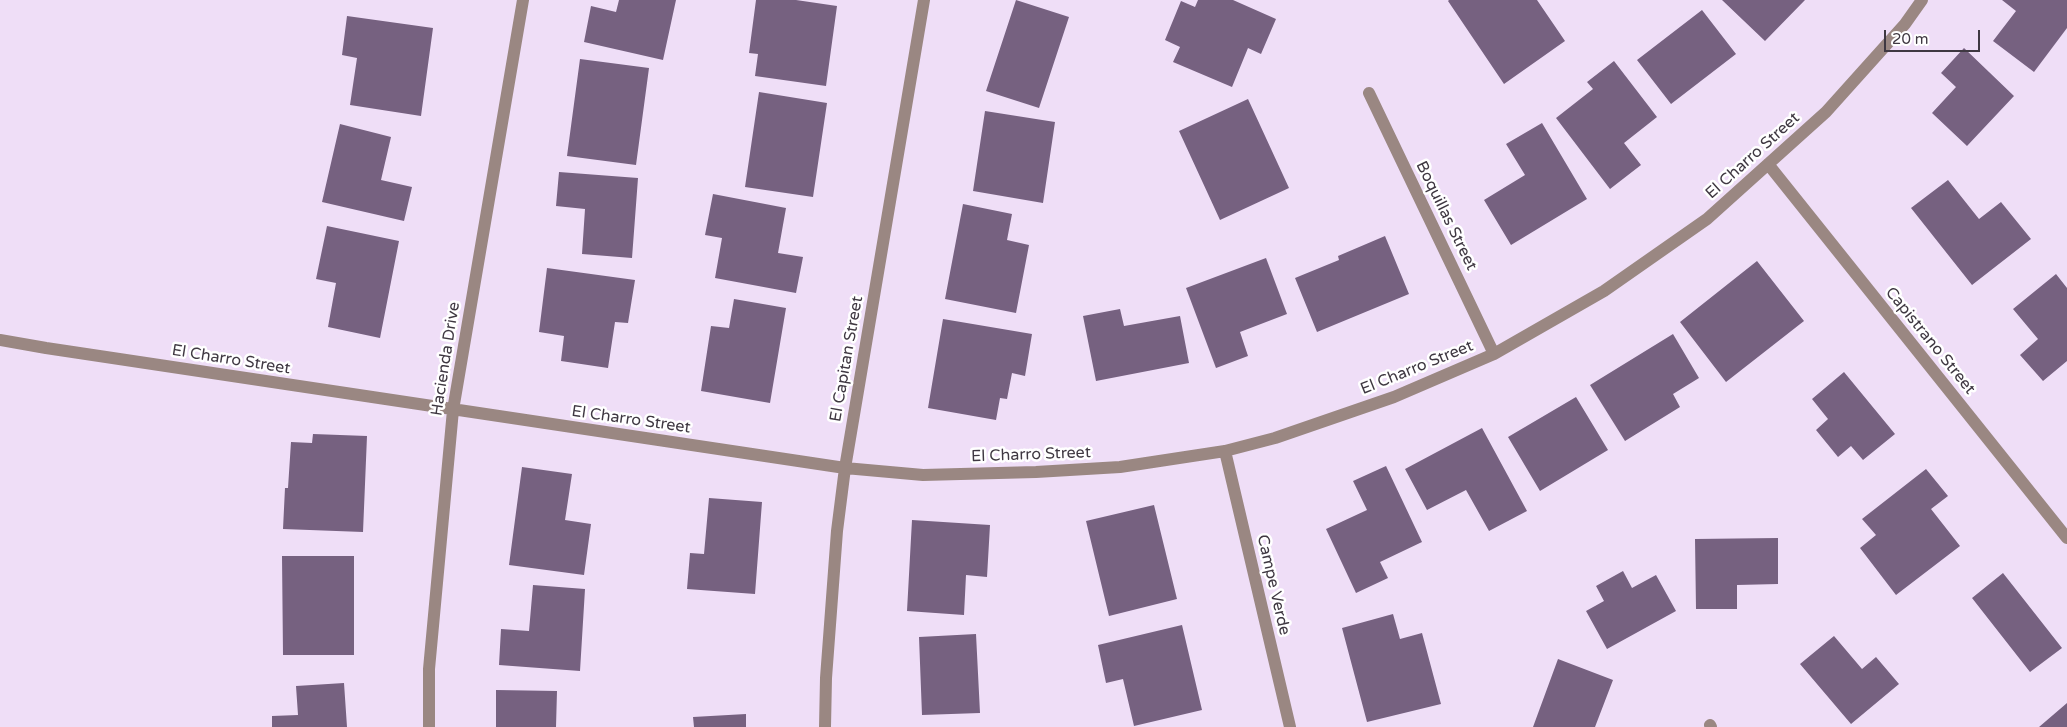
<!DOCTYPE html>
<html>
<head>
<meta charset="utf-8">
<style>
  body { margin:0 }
  #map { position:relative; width:2067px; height:727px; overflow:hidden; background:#efdef7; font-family:"Varela Round",sans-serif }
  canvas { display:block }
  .scale { position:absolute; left:1884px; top:30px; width:96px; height:22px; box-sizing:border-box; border:2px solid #3f3842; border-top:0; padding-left:6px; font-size:15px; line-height:18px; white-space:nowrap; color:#3f3842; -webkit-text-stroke:4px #fff; paint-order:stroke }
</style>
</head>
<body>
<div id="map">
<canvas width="2067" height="727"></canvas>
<div class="scale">20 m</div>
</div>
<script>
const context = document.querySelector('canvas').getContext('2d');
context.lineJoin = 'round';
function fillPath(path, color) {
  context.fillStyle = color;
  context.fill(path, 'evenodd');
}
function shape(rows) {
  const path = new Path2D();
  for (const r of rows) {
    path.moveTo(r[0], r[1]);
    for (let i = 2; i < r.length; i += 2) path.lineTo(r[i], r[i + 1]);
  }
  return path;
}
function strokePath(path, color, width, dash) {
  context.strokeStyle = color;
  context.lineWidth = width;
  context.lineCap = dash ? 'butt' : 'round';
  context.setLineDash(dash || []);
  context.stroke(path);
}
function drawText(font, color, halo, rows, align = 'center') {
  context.font = font + ' "Varela Round",sans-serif';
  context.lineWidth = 5;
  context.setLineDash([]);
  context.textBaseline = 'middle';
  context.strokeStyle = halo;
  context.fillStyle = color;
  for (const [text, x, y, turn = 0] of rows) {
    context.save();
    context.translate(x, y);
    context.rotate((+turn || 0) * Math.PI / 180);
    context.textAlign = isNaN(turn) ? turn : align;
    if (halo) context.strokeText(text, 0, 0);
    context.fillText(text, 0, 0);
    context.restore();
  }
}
fillPath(shape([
  [619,0,676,0,663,60,584,42,591,6,616,12],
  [756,0,796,0,837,6,826,86,755,76,758,54,749,53],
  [1016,0,1069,17,1039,108,986,91],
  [1198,0,1233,0,1276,19,1261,54,1248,48,1232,87,1173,62,1180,47,1165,40,1181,1,1195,7],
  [1449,0,1537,0,1565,41,1504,84,1448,1],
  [1722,0,1805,0,1765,41],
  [2002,0,2067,0,2067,28,2034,72,1993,41,2016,11],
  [1702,10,1736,54,1671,104,1637,60],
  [347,16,433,28,421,116,350,105,357,58,342,55],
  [1964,48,2014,96,1967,146,1932,113,1956,87,1941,73],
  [580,59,649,68,636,165,567,156],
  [1614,61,1657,117,1624,143,1641,165,1610,189,1556,118,1593,89,1587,82],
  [759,92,827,103,813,197,745,187],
  [1248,99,1289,188,1220,220,1179,131],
  [985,111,1055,122,1043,203,973,191],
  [1542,123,1587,199,1511,245,1484,200,1525,175,1506,144],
  [340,124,391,137,381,180,412,187,404,221,322,202],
  [559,172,638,178,632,258,582,254,585,209,556,206],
  [1948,180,1979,219,2001,202,2031,239,1972,285,1911,208],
  [713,194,786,208,778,253,803,257,796,293,715,278,722,238,705,235],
  [963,204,1012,214,1007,240,1029,245,1016,313,945,299],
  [327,226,399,241,380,338,328,327,336,283,316,279],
  [1385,236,1409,294,1317,332,1295,278,1339,260,1338,256],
  [1266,258,1287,314,1240,332,1248,356,1216,368,1186,288],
  [1757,261,1804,321,1726,382,1680,322],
  [547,268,635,280,628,323,615,322,608,368,561,361,564,336,539,332],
  [2056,274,2067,288,2067,361,2043,381,2020,355,2038,339,2013,309],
  [734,299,786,308,770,403,701,391,711,326,729,328],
  [1120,309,1124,326,1180,316,1189,363,1096,381,1083,316],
  [943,319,1032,334,1025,376,1012,373,1007,399,1000,398,996,420,928,408],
  [1673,334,1699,378,1673,394,1680,407,1625,441,1590,385],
  [1844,372,1895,434,1863,460,1851,446,1838,457,1816,430,1828,419,1812,399],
  [1576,397,1608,450,1540,491,1508,437],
  [1482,428,1527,511,1489,531,1466,490,1427,510,1405,469],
  [313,434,367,436,363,532,283,529,285,488,288,488,291,442,312,443],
  [1386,466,1422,542,1380,562,1388,578,1356,593,1326,529,1367,510,1353,481],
  [522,467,572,474,565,520,591,524,584,575,509,565],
  [1926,469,1948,496,1931,509,1960,546,1896,595,1860,548,1876,535,1862,519],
  [709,498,762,502,755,594,687,589,690,553,704,554],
  [1154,505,1177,599,1109,616,1086,521],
  [912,520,990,525,987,577,966,575,964,615,907,611],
  [1778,538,1778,584,1737,585,1737,609,1696,609,1695,539],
  [282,556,354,556,354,655,283,655],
  [1623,571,1632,588,1656,575,1676,611,1607,649,1586,611,1604,601,1596,586],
  [2003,573,2062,648,2030,672,1972,598],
  [533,585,585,589,580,671,499,665,501,629,529,631],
  [1393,614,1400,639,1422,633,1441,704,1367,722,1342,628],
  [1182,625,1202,710,1134,726,1123,679,1106,683,1098,645],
  [976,634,980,713,922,715,919,637],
  [1834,636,1862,669,1876,657,1899,684,1851,724,1800,664],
  [1558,659,1613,680,1595,727,1533,727],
  [344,683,347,727,272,727,272,716,298,715,296,686],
  [496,690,557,691,556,727,496,727],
  [2067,703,2067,727,2039,727],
  [746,714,746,727,694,727,693,717]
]), '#766180');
strokePath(shape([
  [1369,93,1494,354],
  [1768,164,2067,538],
  [0,340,46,348,845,468,923,475,1036,472,1120,467,1225,451,1275,438,1394,397,1494,354,1604,291,1707,219,1826,112,1905,24,1922,0],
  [1225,451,1290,727],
  [1710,725,1711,727],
  [429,727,429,669,453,410,523,0],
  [825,727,826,678,837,531,845,468,924,0]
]), '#9a8782', 12);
drawText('16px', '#3f3842', '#fff', [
  ["El Charro Street",1753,156,-42],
  ["Boquillas Street",1446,216,64],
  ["Capistrano Street",1930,341,51],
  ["Hacienda Drive",446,359,-81],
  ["El Capitan Street",847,359,-80],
  ["El Charro Street",231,360,9],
  ["El Charro Street",1417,368,-22],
  ["El Charro Street",631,420,8],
  ["El Charro Street",1031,455,-2],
  ["Campe Verde",1273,585,77]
]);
</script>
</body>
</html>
